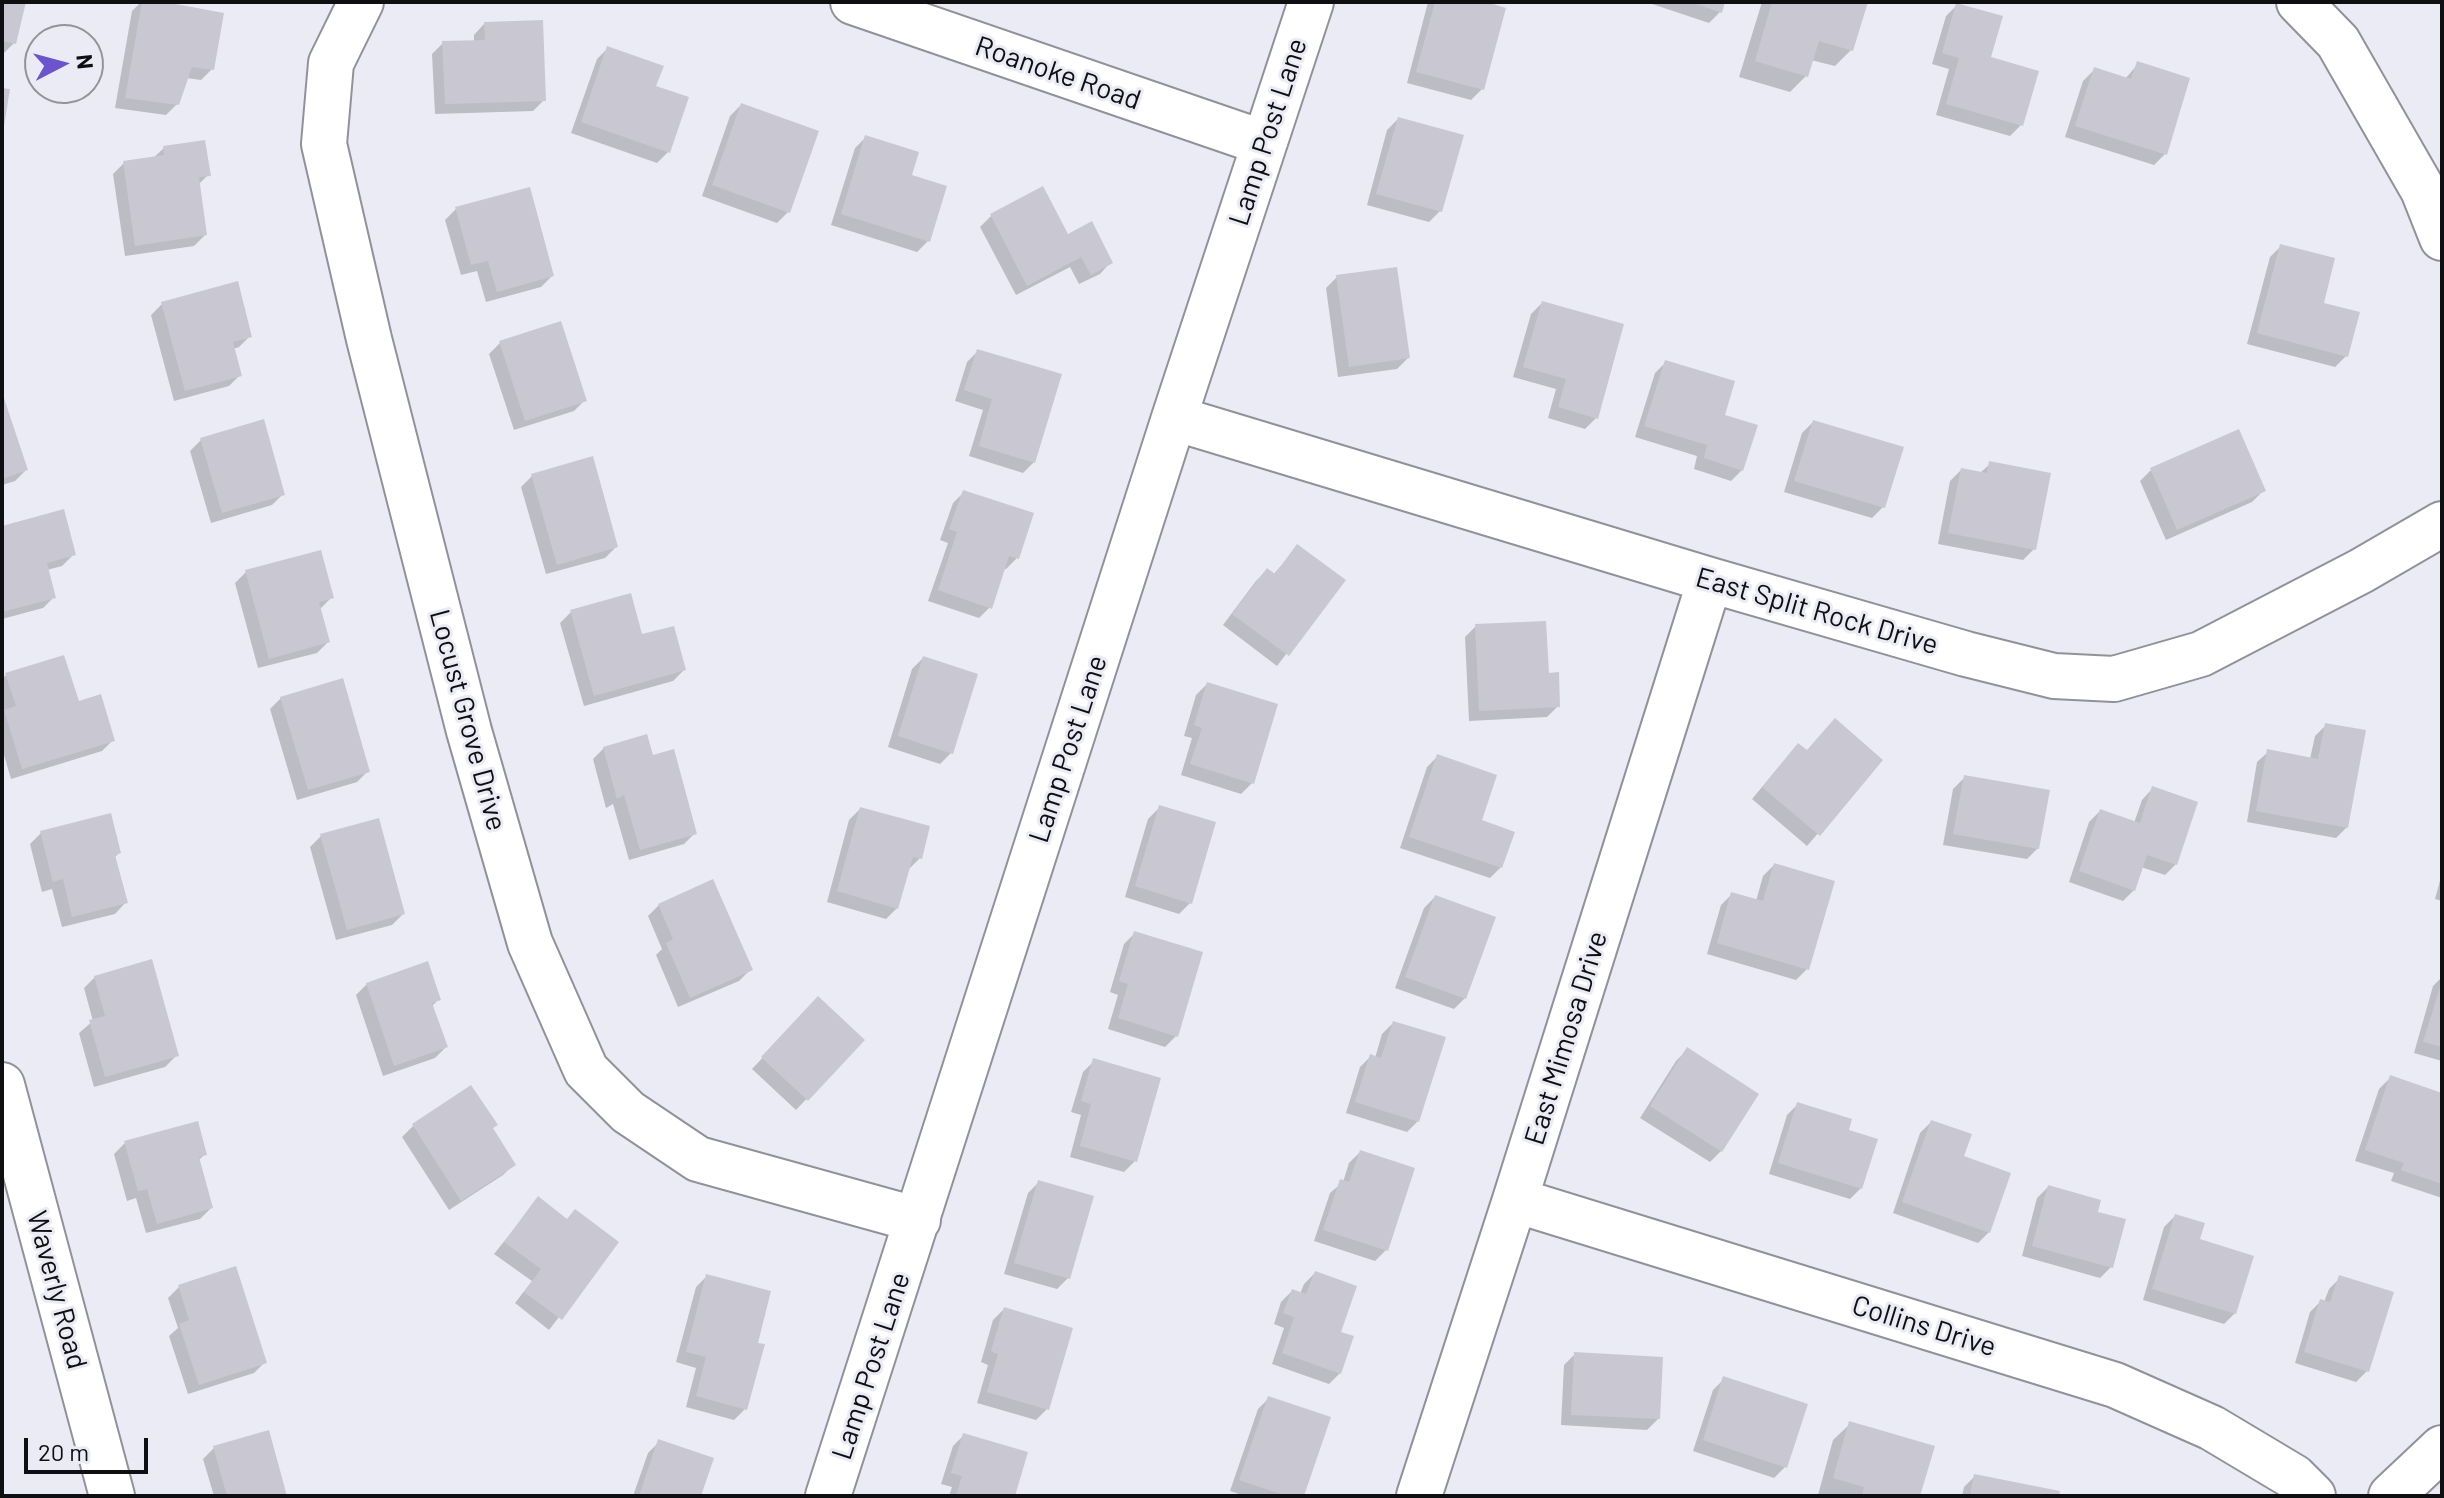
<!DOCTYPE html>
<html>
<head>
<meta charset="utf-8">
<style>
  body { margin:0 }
  #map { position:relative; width:2444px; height:1498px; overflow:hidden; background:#ebebf5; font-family:Barlow,sans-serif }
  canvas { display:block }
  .frame { position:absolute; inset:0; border:4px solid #0f0f12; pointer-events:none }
  .north { position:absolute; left:24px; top:24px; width:80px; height:80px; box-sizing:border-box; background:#ebebf5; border:2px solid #93939a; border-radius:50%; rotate:84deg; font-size:22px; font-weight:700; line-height:32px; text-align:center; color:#0f0f12 }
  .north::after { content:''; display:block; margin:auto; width:28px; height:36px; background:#6b54cd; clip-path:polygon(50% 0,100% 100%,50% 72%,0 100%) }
  .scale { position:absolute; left:24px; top:1438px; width:124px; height:36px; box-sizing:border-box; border:4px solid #0f0f12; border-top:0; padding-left:10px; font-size:24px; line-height:28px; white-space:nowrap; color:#0f0f12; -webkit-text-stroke:6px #ebebf5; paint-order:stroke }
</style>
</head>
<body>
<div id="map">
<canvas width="2444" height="1498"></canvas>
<div class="frame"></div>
<div class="north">N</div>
<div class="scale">20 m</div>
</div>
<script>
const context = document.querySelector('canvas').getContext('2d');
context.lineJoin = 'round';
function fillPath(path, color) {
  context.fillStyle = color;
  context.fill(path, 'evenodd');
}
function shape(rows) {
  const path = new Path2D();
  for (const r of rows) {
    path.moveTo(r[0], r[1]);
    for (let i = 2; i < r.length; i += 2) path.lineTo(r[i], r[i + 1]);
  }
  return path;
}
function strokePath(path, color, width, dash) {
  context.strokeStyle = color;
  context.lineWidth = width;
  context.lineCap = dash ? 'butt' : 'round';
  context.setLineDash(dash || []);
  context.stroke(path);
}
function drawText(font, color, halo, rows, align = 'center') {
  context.font = font + ' Barlow,sans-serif';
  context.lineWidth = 6;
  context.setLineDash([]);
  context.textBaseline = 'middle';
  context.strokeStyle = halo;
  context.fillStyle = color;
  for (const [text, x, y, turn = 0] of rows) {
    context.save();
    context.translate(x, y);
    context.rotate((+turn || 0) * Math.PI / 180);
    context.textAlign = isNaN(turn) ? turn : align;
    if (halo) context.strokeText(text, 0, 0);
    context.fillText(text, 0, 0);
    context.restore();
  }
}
fillPath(shape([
  [2,2,24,2,14,43,3,54],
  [141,2,154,2,212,69,201,80,186,78,177,104,166,115,115,108,132,11],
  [1428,2,1485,2,1482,89,1471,100,1407,83],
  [1646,2,1723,2,1720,12,1709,23],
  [1762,2,1866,2,1851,50,1835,66,1811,60,1806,76,1790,92,1739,77],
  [1957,5,1989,58,2021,125,2010,136,1936,115,1949,69,1932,64,1946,16],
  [484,24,544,100,533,111,435,114,432,54,443,43,474,42,474,35],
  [608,48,654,87,668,152,657,163,571,133,597,59],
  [2138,64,2165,154,2154,165,2065,137,2083,81,2094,70,2125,79],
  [741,105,788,212,777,223,702,196,730,116],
  [1398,119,1440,211,1429,222,1367,205,1387,130],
  [866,137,910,176,928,241,917,252,831,225,855,148],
  [164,148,208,175,198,185,205,235,194,246,125,256,113,174,124,163,152,159],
  [456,209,552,276,541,287,486,302,477,271,461,275,445,220],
  [991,216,1067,237,1110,263,1100,274,1079,284,1070,267,1016,295,980,227],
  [2281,246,2321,305,2346,356,2335,367,2247,344,2270,257],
  [1337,277,1408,358,1397,369,1338,377,1326,288],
  [1542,303,1596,418,1585,429,1548,418,1556,389,1513,377,1531,314],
  [162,304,250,336,239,347,233,349,240,375,229,386,174,401,151,315],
  [500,343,585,400,574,411,514,430,489,354],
  [978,351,1034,462,1023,473,969,456,983,410,955,401,967,362],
  [1666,362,1723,416,1742,470,1731,481,1694,469,1697,456,1635,437,1655,373],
  [2,396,26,470,15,481,2,485],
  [1813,422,1883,507,1872,518,1784,492,1802,433],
  [2238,432,2263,491,2252,502,2166,540,2140,481,2151,470],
  [201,440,283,494,272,505,211,523,190,451],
  [1990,464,2034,549,2023,560,1938,544,1950,481,1961,470,1980,473],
  [532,476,616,547,605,558,546,574,521,487],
  [964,492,1017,558,1006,569,1003,569,990,607,979,618,928,601,948,543,940,540,953,503],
  [2,528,73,555,62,566,47,570,54,597,43,608,2,619],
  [1298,546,1343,580,1277,666,1223,625,1256,581,1267,570,1273,575],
  [246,572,331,598,320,609,328,642,317,653,258,668,235,583],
  [571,612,641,637,684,670,673,681,584,706,560,623],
  [1476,626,1547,675,1558,706,1547,717,1469,721,1465,637],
  [923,658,951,753,940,764,888,747,912,669],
  [6,675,77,704,113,740,102,751,11,779,2,748,2,679],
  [1207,684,1252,783,1241,794,1181,775,1192,738,1184,736,1196,695],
  [281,698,368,771,357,782,297,800,270,709],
  [2326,725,2347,827,2336,838,2247,822,2257,762,2268,752,2310,759,2315,736],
  [604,748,652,757,695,833,684,844,629,860,613,804,606,808,593,759],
  [1807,752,1881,761,1807,846,1752,799,1788,756],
  [1438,756,1480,821,1501,867,1490,878,1400,848,1427,767],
  [1964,778,2038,848,2027,859,1943,845,1953,789],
  [2152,789,2176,864,2165,875,2141,867,2134,890,2123,901,2069,882,2089,822,2100,811,2134,823,2142,800],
  [1159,808,1190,903,1179,914,1125,897,1148,819],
  [860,809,920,858,909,869,897,908,886,919,827,902,849,820],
  [41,833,119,853,114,858,126,902,115,914,62,927,52,889,42,892,30,844],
  [321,836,403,914,392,925,336,940,310,847],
  [1774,865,1807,969,1796,980,1707,954,1721,905,1732,894,1756,901,1763,876],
  [2442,873,2442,901,2435,899],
  [1435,897,1465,998,1454,1009,1395,988,1424,908],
  [659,905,750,970,739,981,678,1007,656,955,662,949,648,916],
  [1135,933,1176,1036,1165,1047,1108,1029,1118,995,1110,992,1124,944],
  [95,977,176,1056,165,1067,94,1087,79,1033,93,1021,84,988],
  [2442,977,2442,1061,2414,1053,2433,986],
  [367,984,439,999,432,1006,446,1047,435,1058,383,1076,356,995],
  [818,999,862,1040,796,1110,752,1069],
  [1393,1023,1418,1121,1407,1132,1346,1113,1360,1067,1371,1056,1375,1058,1382,1034],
  [1687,1050,1757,1095,1721,1151,1710,1162,1640,1118,1676,1061],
  [1094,1061,1135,1161,1124,1172,1070,1157,1081,1115,1071,1112,1083,1072],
  [2390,1078,2442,1095,2442,1198,2391,1181,2394,1173,2355,1161,2379,1089],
  [471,1088,491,1129,514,1164,503,1175,449,1210,402,1137,413,1126],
  [1798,1104,1846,1131,1861,1188,1850,1199,1769,1174,1787,1115],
  [1931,1122,1961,1158,1989,1232,1978,1243,1893,1213,1920,1133],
  [125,1143,205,1154,198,1161,211,1208,200,1219,146,1233,136,1198,127,1201,114,1154],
  [1360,1152,1386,1250,1375,1261,1314,1241,1330,1193,1343,1182,1349,1163],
  [1039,1182,1068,1278,1057,1289,1004,1274,1028,1193],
  [2048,1187,2096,1214,2111,1267,2100,1278,2022,1256,2037,1198],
  [538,1199,566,1221,617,1242,549,1330,515,1303,532,1281,494,1254],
  [2175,1216,2198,1240,2235,1313,2224,1324,2143,1300,2164,1227],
  [1315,1273,1338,1333,1340,1373,1329,1384,1272,1364,1284,1328,1274,1324,1281,1302,1292,1291,1300,1294,1304,1284],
  [707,1276,756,1344,745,1409,734,1420,686,1407,696,1368,676,1362,696,1287],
  [2340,1278,2367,1371,2356,1382,2295,1363,2310,1312,2321,1301,2324,1302,2329,1289],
  [179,1287,265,1362,254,1373,188,1394,169,1336,178,1328,168,1298],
  [1004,1309,1047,1409,1036,1420,977,1403,988,1365,981,1362,993,1320],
  [1575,1354,1658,1419,1647,1430,1561,1425,1564,1365],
  [1724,1379,1785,1467,1774,1478,1693,1451,1713,1390],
  [1269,1398,1302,1496,1245,1496,1230,1491,1258,1409],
  [1850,1424,1918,1496,1818,1495,1833,1440],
  [964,1435,1013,1496,949,1496,952,1487,941,1484,953,1446],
  [659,1442,699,1496,633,1496,648,1453],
  [214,1448,285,1496,214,1496,203,1459],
  [1975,1476,2057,1496,1962,1496,1964,1487]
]), '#0003');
fillPath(shape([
  [2,2,26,2,16,44,2,41],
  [142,2,165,2,224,13,214,70,192,67,179,105,125,98],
  [1435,2,1487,2,1506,8,1484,90,1416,72],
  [1691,2,1725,2,1722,13],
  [1772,2,1868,2,1853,51,1819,41,1808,77,1755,61],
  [1956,3,2003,16,1991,57,2039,71,2023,126,1946,104,1959,58,1942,53],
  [543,20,546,101,445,104,442,41,485,40,484,22],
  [607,46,664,66,656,86,689,97,670,153,581,122],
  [2137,61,2190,78,2167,155,2075,126,2094,67,2131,79],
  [2,88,10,89,4,126,2,126],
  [741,103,819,131,790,213,712,185],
  [1398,117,1464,135,1442,212,1376,194],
  [865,135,919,152,912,175,947,186,930,242,841,214],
  [205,140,211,176,199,177,207,235,135,246,123,161,164,155,163,146],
  [1043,186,1068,234,1092,221,1113,263,1091,275,1081,257,1027,286,990,214],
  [530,187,554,276,497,292,488,261,471,265,455,207],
  [2280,244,2335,258,2324,303,2360,312,2348,357,2257,333],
  [1397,267,1410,358,1349,367,1336,275],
  [238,281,252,337,233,342,242,376,185,391,161,302],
  [1542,301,1624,324,1598,419,1558,407,1566,379,1523,367],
  [561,321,587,401,525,421,499,341],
  [977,349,1062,374,1035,463,979,446,992,399,964,390],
  [1665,360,1735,381,1725,415,1758,425,1743,471,1704,458,1707,445,1644,426],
  [2,392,28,470,2,479],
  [264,419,285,495,222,513,200,438],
  [1813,420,1904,447,1885,508,1794,481],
  [2239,429,2266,491,2177,530,2150,468],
  [593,456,618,547,557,565,531,474],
  [1989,461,2051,473,2036,550,1948,533,1961,468,1987,473],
  [963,490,1034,513,1019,559,1009,556,992,609,938,590,957,532,949,529],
  [64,509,76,555,47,563,56,598,2,612,2,526],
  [1297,544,1346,580,1289,656,1232,614,1267,568,1275,574],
  [321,550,334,598,319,602,330,642,269,659,245,570],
  [631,593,642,634,674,626,686,670,594,696,570,610],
  [1546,621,1549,673,1559,672,1560,707,1479,711,1475,624],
  [64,655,79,701,101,694,115,741,22,769,4,710,16,706,5,673],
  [923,656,978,674,953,754,898,736],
  [343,678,370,772,308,790,280,697],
  [1207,682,1278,704,1254,784,1190,764,1202,728,1194,725],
  [1835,718,1883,760,1820,836,1762,787,1798,743,1807,750],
  [2325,723,2366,730,2348,828,2256,811,2267,749,2318,759],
  [647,734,653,755,674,749,697,834,640,850,624,795,617,799,603,747],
  [1437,754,1497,775,1482,820,1515,832,1502,868,1409,837],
  [1964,775,2050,790,2039,849,1953,834],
  [2152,786,2198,802,2177,865,2147,855,2135,891,2079,871,2100,809,2140,823],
  [1159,805,1216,822,1192,904,1135,886],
  [860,807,930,826,922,859,913,857,898,909,837,891],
  [111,813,121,853,115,855,128,903,72,917,63,879,53,882,40,831],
  [379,818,405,914,347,930,320,834],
  [1774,863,1835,881,1809,970,1717,943,1731,892,1763,901],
  [713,879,753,970,690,998,666,943,673,939,658,904],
  [1435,895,1496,917,1466,999,1405,977],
  [1134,931,1203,952,1178,1037,1118,1018,1128,984,1119,981],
  [152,959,179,1056,105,1077,89,1020,105,1016,94,976],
  [428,961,441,1000,432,1003,448,1047,394,1066,366,983],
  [2442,981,2442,1047,2423,1042],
  [818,996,865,1040,808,1101,761,1057],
  [1393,1021,1446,1037,1419,1122,1355,1102,1370,1054,1381,1058],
  [1687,1047,1759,1094,1722,1152,1650,1106],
  [1093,1058,1161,1078,1137,1162,1080,1146,1091,1104,1081,1101],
  [2390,1075,2442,1093,2442,1184,2401,1170,2404,1163,2365,1150],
  [471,1085,498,1125,493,1128,516,1165,461,1201,412,1124],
  [1797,1102,1852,1119,1849,1130,1878,1139,1862,1189,1778,1163],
  [1931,1120,1972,1134,1964,1156,2011,1173,1990,1233,1902,1202],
  [198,1121,207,1155,199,1157,213,1208,157,1224,147,1189,138,1191,124,1141],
  [1360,1150,1415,1168,1388,1251,1323,1230,1340,1179,1349,1182],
  [1038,1180,1094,1196,1070,1279,1014,1263],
  [2048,1185,2101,1200,2098,1212,2126,1219,2113,1268,2032,1246],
  [538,1196,567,1219,575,1209,619,1242,562,1320,524,1292,541,1269,504,1242],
  [2175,1214,2205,1223,2200,1239,2254,1256,2236,1314,2152,1289],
  [236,1266,267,1363,199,1385,179,1324,189,1320,178,1285],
  [1315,1271,1357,1286,1341,1332,1354,1336,1341,1374,1282,1353,1294,1317,1283,1313,1292,1289,1306,1294],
  [706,1274,771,1291,758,1343,765,1344,747,1410,696,1396,706,1357,686,1352],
  [2339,1275,2394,1292,2369,1372,2304,1352,2320,1299,2330,1302],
  [1004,1307,1073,1328,1049,1410,987,1392,998,1354,991,1351],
  [1574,1352,1663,1357,1660,1419,1571,1415],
  [1723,1376,1808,1404,1787,1468,1703,1440],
  [1268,1396,1331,1417,1304,1496,1287,1496,1239,1480],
  [1849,1421,1935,1446,1920,1496,1862,1496,1864,1487,1833,1478],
  [269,1430,287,1496,227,1496,213,1446],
  [963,1433,1028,1452,1015,1496,956,1496,962,1476,951,1473],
  [658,1439,714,1458,701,1496,639,1496],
  [1974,1474,2060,1491,2059,1496,1970,1496]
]), '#c9c8d2');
const minor = shape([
  [361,2,331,63,324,144,369,339,469,731,530,943,586,1070,628,1112,698,1159,918,1220],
  [853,2,1264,143],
  [2299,2,2338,42,2423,190,2442,238],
  [1174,418,1710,580,1966,654,2054,676,2114,679,2201,654,2361,571,2442,524],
  [2,1085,112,1496],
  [1515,1200,2115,1385,2212,1428,2294,1477,2313,1496],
  [828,1496,1174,418,1311,2],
  [1419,1496,1515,1200,1710,580],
  [2391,1496,2442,1448]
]);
strokePath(minor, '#91919a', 48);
strokePath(minor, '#fff', 44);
drawText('28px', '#0f0f12', '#ebebf5', [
  ["Roanoke Road",1058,73,19],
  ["Lamp Post Lane",1268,132,-72],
  ["East Split Rock Drive",1817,611,16],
  ["Locust Grove Drive",468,720,75],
  ["Lamp Post Lane",1068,749,-72],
  ["East Mimosa Drive",1566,1038,-73],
  ["Waverly Road",57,1290,75],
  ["Collins Drive",1924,1326,17],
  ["Lamp Post Lane",871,1366,-72]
]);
</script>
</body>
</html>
